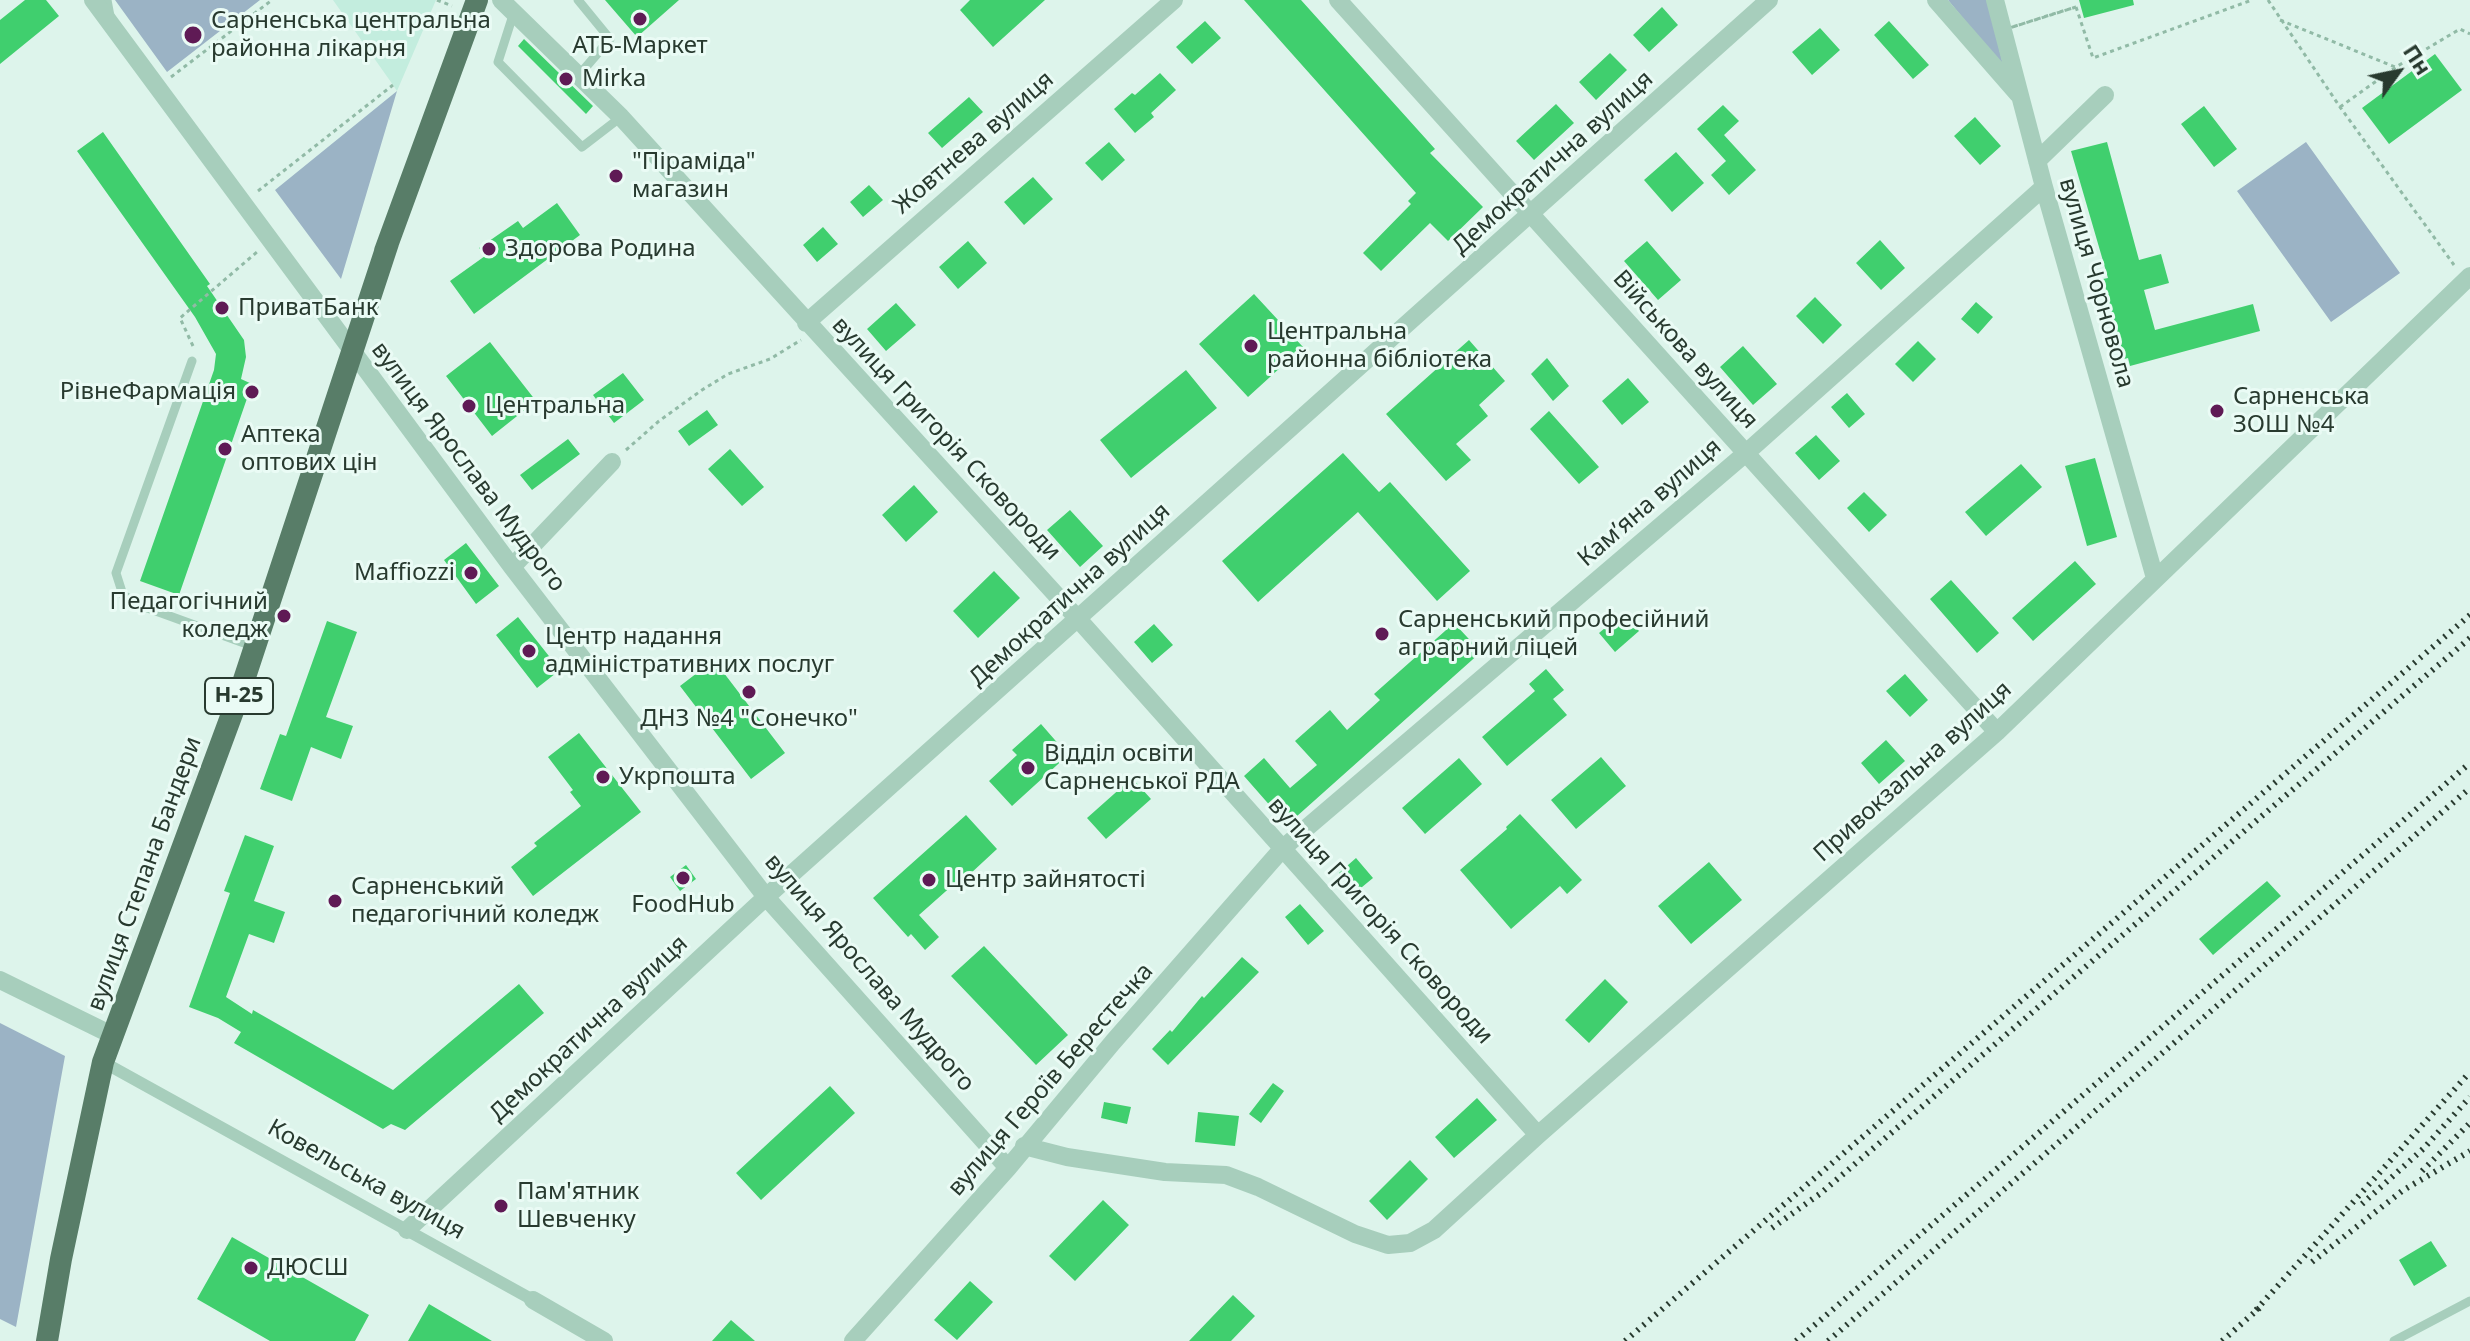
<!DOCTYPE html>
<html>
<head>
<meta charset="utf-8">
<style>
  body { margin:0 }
  #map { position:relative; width:2470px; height:1341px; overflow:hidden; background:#ddf4eb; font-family:"Noto Sans",sans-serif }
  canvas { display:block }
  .north { position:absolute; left:2358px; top:32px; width:80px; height:80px; -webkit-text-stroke:6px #eafbf5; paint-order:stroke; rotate:57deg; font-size:22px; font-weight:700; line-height:32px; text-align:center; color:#283a2f }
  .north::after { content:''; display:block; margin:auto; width:28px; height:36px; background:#283a2f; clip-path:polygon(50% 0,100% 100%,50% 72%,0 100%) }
</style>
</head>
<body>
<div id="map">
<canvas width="2470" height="1341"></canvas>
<div class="north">Пн</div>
</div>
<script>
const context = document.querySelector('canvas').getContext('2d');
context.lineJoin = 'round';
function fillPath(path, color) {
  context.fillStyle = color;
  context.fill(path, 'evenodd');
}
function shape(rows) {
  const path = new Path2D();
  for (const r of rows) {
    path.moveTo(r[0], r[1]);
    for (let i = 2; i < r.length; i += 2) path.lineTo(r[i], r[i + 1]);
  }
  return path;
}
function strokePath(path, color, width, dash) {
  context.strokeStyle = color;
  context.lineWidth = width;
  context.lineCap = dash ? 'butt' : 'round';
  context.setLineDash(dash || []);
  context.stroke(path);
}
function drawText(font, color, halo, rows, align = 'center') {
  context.font = font + ' "Noto Sans",sans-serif';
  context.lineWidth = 6;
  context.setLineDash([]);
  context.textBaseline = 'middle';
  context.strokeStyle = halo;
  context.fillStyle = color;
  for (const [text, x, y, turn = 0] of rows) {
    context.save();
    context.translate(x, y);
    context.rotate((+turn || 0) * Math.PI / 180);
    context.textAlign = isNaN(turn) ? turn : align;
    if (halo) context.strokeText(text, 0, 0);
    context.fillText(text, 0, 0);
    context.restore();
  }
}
fillPath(shape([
  [115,0,260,0,167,72],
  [1948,0,1987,0,2004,68],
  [397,91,341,279,275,190],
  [2306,142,2400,273,2331,322,2237,191],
  [0,1023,65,1056,16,1327,0,1319]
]), '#9bb3c5');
fillPath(shape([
  [333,0,436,0,397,91,393,85]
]), '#c3edde');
fillPath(shape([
  [25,0,46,0,59,16,0,64,0,20],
  [605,0,679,0,637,37],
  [970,0,1045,0,993,47,960,10],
  [1244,0,1301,0,1435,149,1430,153,1483,207,1448,241,1430,223,1381,271,1363,253,1411,204,1408,201,1416,193],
  [2079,0,2133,0,2134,5,2084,18],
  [1662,7,1678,25,1649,52,1633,35],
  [1205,21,1221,38,1192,64,1176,47],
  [1889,21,1929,65,1913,79,1874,35],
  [1820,28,1840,50,1812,75,1792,52],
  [524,39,593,106,586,114,518,46],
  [1610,53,1627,70,1596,100,1579,82],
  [2435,54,2462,90,2389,144,2362,108],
  [1160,73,1176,90,1151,113,1154,117,1135,133,1114,109,1132,93,1135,95],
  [969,97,983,112,942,148,928,133],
  [1556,104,1574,123,1534,160,1516,141],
  [1723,105,1739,121,1724,135,1756,170,1729,195,1711,175,1726,161,1697,129],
  [2204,106,2237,149,2214,167,2181,124],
  [1975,117,2001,146,1980,165,1954,136],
  [103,132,210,284,207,286,244,340,246,357,241,379,252,384,179,595,140,581,214,370,216,354,195,317,77,151],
  [1109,142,1125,160,1102,181,1085,163],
  [2107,142,2139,260,2161,254,2169,283,2144,290,2155,330,2253,304,2260,331,2130,366,2128,358,2124,359,2103,279,2108,278,2071,151],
  [1676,152,1704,183,1672,212,1644,180],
  [1033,177,1053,199,1024,225,1004,202],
  [869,185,883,200,863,217,850,202],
  [557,203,580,235,474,314,450,281,485,256,479,248,518,221,523,228],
  [823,227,838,244,817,262,803,245],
  [1880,240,1905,268,1881,290,1856,263],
  [968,241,987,263,958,289,939,267],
  [1647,241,1681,280,1658,300,1624,261],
  [1254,294,1303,347,1248,397,1199,344],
  [1815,297,1842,325,1823,344,1796,316],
  [1976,302,1993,317,1978,334,1961,319],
  [896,303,916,325,886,351,867,329],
  [1469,340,1505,381,1479,405,1488,416,1456,444,1471,460,1446,481,1386,414],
  [1918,341,1936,359,1913,382,1895,364],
  [490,342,536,401,492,436,446,376],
  [1743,346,1777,384,1753,405,1720,367],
  [1547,358,1569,386,1553,401,1531,374],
  [1186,370,1217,408,1131,478,1100,440],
  [623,373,644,400,614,423,593,395],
  [1628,378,1649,402,1622,425,1602,401],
  [1847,393,1865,414,1849,428,1831,407],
  [707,410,718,425,689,446,678,431],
  [1549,411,1599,467,1579,484,1530,429],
  [1816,435,1840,461,1819,480,1795,453],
  [568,439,580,454,532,490,520,475],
  [730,449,764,487,742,506,708,469],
  [1343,453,1379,492,1390,482,1470,571,1437,601,1358,512,1258,602,1222,561],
  [2095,458,2117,537,2087,546,2065,466],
  [2021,464,2042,487,1986,536,1965,512],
  [914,485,938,512,906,542,882,515],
  [1864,492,1887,515,1869,532,1847,508],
  [1070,510,1103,546,1080,567,1047,530],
  [466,543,499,586,476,604,444,560],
  [2075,561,2096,584,2033,641,2012,618],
  [994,571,1020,598,978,638,953,611],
  [1951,580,1999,633,1977,653,1930,599],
  [1623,613,1639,631,1615,652,1599,633],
  [518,617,560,670,537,688,496,635],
  [327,621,357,632,326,717,353,726,341,759,311,747,292,801,260,789,280,734,286,736],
  [1454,623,1481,652,1287,825,1244,776,1264,758,1290,788,1317,765,1295,741,1330,710,1347,730,1380,700,1374,694],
  [1154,624,1173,645,1152,663,1134,642],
  [714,660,785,753,751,779,680,686],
  [1546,669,1564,690,1553,699,1567,715,1507,766,1482,737,1535,691,1529,684],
  [1905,674,1928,700,1910,717,1886,691],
  [1041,724,1068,755,1012,806,989,781,1017,755,1012,750],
  [579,733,641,812,533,896,511,867,537,846,534,843,581,806,570,792,573,790,548,757],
  [1886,740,1905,761,1879,784,1861,763],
  [1601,757,1626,786,1576,829,1551,800],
  [1459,758,1482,784,1425,834,1402,808],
  [1132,778,1151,799,1106,839,1087,818],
  [1520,814,1582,880,1567,894,1560,886,1511,929,1460,870,1507,829,1506,827],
  [966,815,997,849,956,887,954,884,919,915,939,937,925,950,911,934,908,937,873,898],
  [245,835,274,846,254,901,285,912,274,943,249,934,226,997,252,1014,253,1010,393,1090,519,984,544,1013,405,1130,391,1124,383,1129,234,1043,241,1032,218,1018,189,1007,230,893,224,891],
  [1356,858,1373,878,1356,892,1339,873],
  [1709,862,1742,900,1691,944,1658,906],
  [686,865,696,879,680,891,670,877],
  [2267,881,2281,896,2213,955,2199,939],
  [1300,904,1324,931,1308,945,1285,917],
  [984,946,1068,1035,1036,1065,951,976],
  [1242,957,1259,972,1168,1065,1152,1049,1170,1030,1172,1032,1202,996,1204,998],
  [1605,979,1628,1002,1589,1043,1565,1020],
  [1273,1083,1284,1091,1261,1123,1249,1114],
  [830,1086,855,1113,761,1200,736,1173],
  [1477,1098,1497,1120,1454,1158,1435,1137],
  [1104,1102,1131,1107,1127,1124,1101,1118],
  [1198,1112,1239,1116,1235,1146,1195,1142],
  [1410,1160,1428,1179,1387,1220,1369,1201],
  [1103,1200,1129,1225,1075,1281,1049,1256],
  [232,1237,369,1315,355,1341,270,1341,197,1299],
  [2431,1241,2447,1266,2414,1286,2399,1260],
  [970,1281,993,1302,957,1340,934,1320],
  [1233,1295,1255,1316,1231,1341,1189,1341],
  [429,1304,492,1341,408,1341],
  [731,1320,755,1341,712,1341]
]), '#40cf6e');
strokePath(shape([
  [437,0,452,6],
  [2268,0,2340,107,2454,265],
  [2076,7,2093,58,2252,0],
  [2076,7,2003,30,2053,14,2076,7],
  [2280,20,2395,67],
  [171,77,272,0],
  [2340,107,2396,67,2460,29,2470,34],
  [258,191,393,85],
  [193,346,180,318,257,252],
  [626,450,659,421,702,390,728,374,770,359,801,340]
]), '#91baa6', 3, [4, 4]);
strokePath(shape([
  [107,0,110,16],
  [578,0,610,39,579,75],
  [514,12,498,62,582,147,621,117],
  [192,361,116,573,123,595,142,606,255,647],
  [2394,1341,2470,1301]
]), '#a7cebc', 9);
strokePath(shape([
  [103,1062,533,1300]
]), '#a7cebc', 12);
strokePath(shape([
  [93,0,512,567,766,897,1008,1168],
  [501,0,621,117,1079,620,1538,1135],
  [1338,0,1997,732],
  [1936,0,2018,94],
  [1995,0,2044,187,2155,578],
  [2037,161,2105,95],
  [806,323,1174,0],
  [512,567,612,462],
  [0,980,112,1035],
  [1024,1146,1067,1157,1165,1172,1226,1175,1258,1187,1355,1234,1388,1245,1410,1243,1434,1230,1538,1135,1997,732,2470,276],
  [407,1230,766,897,1769,0],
  [533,1300,604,1341],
  [853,1341,1008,1168,1113,1042,1283,848,1746,453,2044,187]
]), '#a7cebc', 18);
strokePath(shape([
  [385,251,477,0],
  [47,1341,61,1259,103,1062,239,695,388,243]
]), '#587d68', 22);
strokePath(shape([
  [2422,1171,2470,1123],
  [2362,1204,2423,1149,2470,1097],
  [1772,1228,1821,1193,2470,638],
  [2312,1262,2402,1191,2470,1151],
  [2256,1310,2470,1072],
  [1625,1341,2470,615],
  [1796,1341,2470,763],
  [1828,1341,2470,788],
  [2222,1341,2264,1304]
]), '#283a2f', 6, [2, 6]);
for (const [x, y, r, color] of [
  [640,19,8,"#5f1a55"],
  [193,35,10,"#5f1a55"],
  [566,79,8,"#5f1a55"],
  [616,176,8,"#5f1a55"],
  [489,249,8,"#5f1a55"],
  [222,308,8,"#5f1a55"],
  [1251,346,8,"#5f1a55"],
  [252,392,8,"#5f1a55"],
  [469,406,8,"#5f1a55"],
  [2217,411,8,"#5f1a55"],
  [225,449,8,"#5f1a55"],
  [471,573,8,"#5f1a55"],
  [284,616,8,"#5f1a55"],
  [1382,634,8,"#5f1a55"],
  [529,651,8,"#5f1a55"],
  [749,692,8,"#5f1a55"],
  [1028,768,8,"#5f1a55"],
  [603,777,8,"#5f1a55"],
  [683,878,8,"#5f1a55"],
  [929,880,8,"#5f1a55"],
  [335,901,8,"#5f1a55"],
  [501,1206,8,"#5f1a55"],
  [251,1268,8,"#5f1a55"]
]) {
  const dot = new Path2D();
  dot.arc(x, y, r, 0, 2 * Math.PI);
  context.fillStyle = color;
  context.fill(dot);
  strokePath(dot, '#eafbf5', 3);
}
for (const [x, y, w] of [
  [239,696,68]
]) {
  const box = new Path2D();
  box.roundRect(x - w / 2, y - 18, w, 36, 6);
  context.fillStyle = '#eafbf5';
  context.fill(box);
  strokePath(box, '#283a2f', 2);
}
drawText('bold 22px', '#283a2f', null, [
  ["Н-25",239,696]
]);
drawText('24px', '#283a2f', '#eafbf5', [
  ["Сарненська центральна",211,21],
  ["районна лікарня",211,49],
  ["АТБ-Маркет",640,46,"center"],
  ["Mirka",582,79],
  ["\"Піраміда\"",632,162],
  ["магазин",632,190],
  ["Здорова Родина",505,249],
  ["ПриватБанк",238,308],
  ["Центральна",1267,332],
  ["районна бібліотека",1267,360],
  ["РівнеФармація",236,392,"right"],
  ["Сарненська",2233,397],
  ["ЗОШ №4",2233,425],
  ["Центральна",485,406],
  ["Аптека",241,435],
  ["оптових цін",241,463],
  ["Maffiozzi",455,573,"right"],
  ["Педагогічний",268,602,"right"],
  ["коледж",268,630,"right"],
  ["Сарненський професійний",1398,620],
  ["аграрний ліцей",1398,648],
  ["Центр надання",545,637],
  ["адміністративних послуг",545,665],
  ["ДНЗ №4 \"Сонечко\"",749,719,"center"],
  ["Відділ освіти",1044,754],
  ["Сарненської РДА",1044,782],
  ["Укрпошта",619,777],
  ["Центр зайнятості",945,880],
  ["Сарненський",351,887],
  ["педагогічний коледж",351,915],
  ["FoodHub",683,905,"center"],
  ["Пам'ятник",517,1192],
  ["Шевченку",517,1220],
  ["ДЮСШ",267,1268]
], 'left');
drawText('24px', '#283a2f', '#eafbf5', [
  ["Жовтнева вулиця",974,143,-41],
  ["Демократична вулиця",1553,163,-42],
  ["вулиця Чорновола",2096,283,74],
  ["Військова вулиця",1685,350,48],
  ["вулиця Григорія Сковороди",946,439,47],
  ["вулиця Ярослава Мудрого",468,467,53],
  ["Камʼяна вулиця",1650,503,-41],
  ["Демократична вулиця",1070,595,-42],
  ["Привокзальна вулиця",1913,772,-42],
  ["вулиця Степана Бандери",145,874,-70],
  ["вулиця Григорія Сковороди",1380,921,48],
  ["вулиця Ярослава Мудрого",869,973,49],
  ["Демократична вулиця",589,1029,-43],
  ["вулиця Героїв Берестечка",1051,1080,-49],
  ["Ковельська вулиця",366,1180,29]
]);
</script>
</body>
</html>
